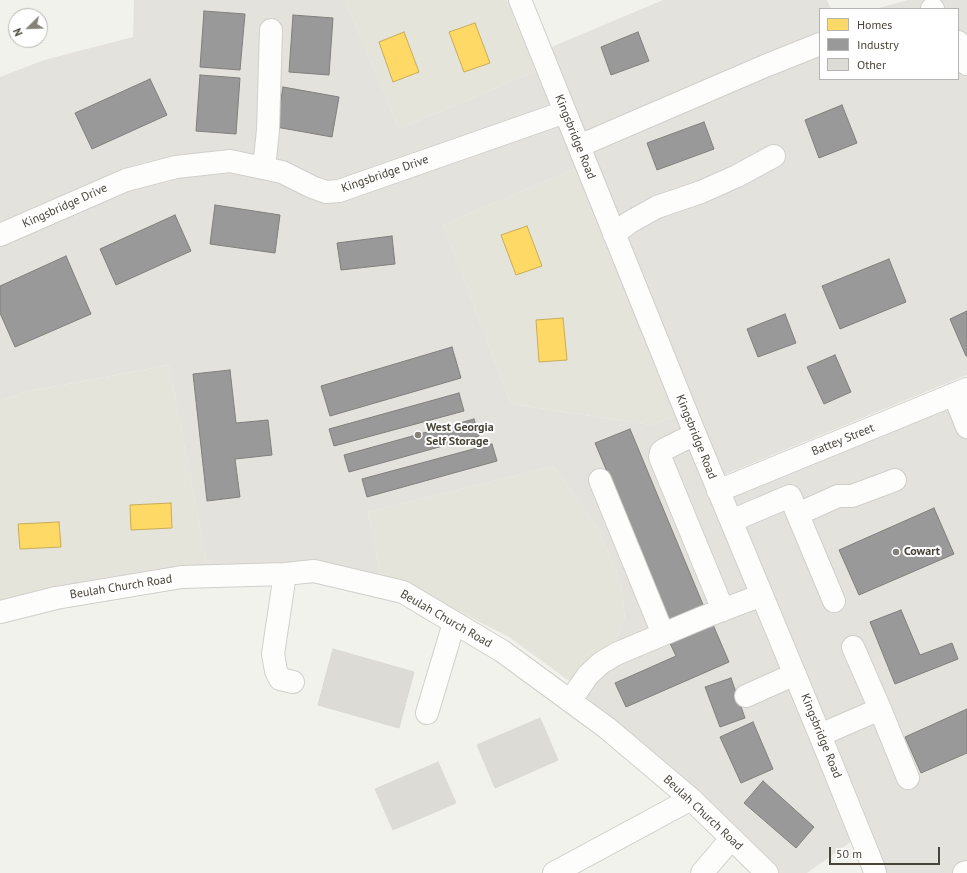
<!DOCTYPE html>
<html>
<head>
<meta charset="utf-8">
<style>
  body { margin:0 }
  #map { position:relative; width:967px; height:873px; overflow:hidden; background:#f2f2ed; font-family:"PT Sans",sans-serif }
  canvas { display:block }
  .legend { position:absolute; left:819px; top:8px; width:140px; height:72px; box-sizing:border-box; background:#fff; border:1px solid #b6b4b0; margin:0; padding:5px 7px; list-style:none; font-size:12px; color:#484439 }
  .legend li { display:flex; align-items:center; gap:8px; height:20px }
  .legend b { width:20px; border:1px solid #b6b4b0 }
  .north { position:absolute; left:8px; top:8px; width:40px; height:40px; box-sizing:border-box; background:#fff; border:1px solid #b6b4b0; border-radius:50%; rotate:247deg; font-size:11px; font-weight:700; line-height:16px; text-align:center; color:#484439 }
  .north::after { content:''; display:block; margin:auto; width:14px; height:18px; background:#848178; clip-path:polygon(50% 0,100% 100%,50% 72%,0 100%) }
  .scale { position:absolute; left:829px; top:847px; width:111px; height:18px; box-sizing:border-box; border:2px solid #484439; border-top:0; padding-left:5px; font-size:12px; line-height:14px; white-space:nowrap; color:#484439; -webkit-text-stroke:3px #fff; paint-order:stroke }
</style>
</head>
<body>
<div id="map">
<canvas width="967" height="873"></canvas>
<ul class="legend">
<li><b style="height:11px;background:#ffd966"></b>Homes</li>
<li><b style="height:11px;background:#999"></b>Industry</li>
<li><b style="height:11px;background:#dcdbd6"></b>Other</li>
</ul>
<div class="north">N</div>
<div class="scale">50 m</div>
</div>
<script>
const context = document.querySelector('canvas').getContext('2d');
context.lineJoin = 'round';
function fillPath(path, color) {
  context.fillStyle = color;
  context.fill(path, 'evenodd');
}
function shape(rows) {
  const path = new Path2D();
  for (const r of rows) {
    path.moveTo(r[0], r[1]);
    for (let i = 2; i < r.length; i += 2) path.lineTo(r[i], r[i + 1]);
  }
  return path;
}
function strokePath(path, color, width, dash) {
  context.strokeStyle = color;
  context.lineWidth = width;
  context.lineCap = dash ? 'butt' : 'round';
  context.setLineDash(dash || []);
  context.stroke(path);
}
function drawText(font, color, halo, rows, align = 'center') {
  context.font = font + ' "PT Sans",sans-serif';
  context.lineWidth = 4;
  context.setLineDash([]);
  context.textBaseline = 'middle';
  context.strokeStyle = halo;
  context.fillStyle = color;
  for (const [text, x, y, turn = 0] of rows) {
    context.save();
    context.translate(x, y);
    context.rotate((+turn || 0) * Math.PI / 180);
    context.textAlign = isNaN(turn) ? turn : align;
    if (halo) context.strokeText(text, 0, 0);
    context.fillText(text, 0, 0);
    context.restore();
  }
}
fillPath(shape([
  [345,0,507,0,536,71,399,129],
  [576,168,677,416,651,425,511,404,443,225],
  [169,365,208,569,0,604,0,401,25,392],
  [554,466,597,528,620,579,625,618,613,647,569,681,509,637,444,604,382,581,368,512]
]), '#e5e4db');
fillPath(shape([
  [134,0,345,0,399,129,536,71,576,168,443,225,511,404,651,425,677,416,852,841,807,873,779,873,569,681,613,647,625,618,620,579,597,528,554,466,368,512,382,581,208,569,169,365,25,392,0,401,0,77,44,60,133,37],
  [663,0,827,0,831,9,820,9,820,79,958,79,958,9,875,9,908,0,967,0,967,375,719,477,549,48],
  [967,402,967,873,886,873,732,496]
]), '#e4e2dd');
const homes = shape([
  [475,23,490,63,464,72,449,32,475,23],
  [404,32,419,72,393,82,379,42,404,32],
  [527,226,542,266,516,275,501,235,527,226],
  [563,318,567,360,539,362,536,320,563,318],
  [171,503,172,528,131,530,130,505,171,503],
  [59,522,61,547,20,549,18,524,59,522]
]);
fillPath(homes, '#ffd966');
strokePath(homes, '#c8ac58', 1);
const industry = shape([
  [204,11,245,14,240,70,200,67,204,11],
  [293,15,333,18,329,75,289,72,293,15],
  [638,32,649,61,611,75,601,47,638,32],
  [200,75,240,78,236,134,196,131,200,75],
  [150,79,167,115,92,149,75,113,150,79],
  [283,87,339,97,332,137,276,127,283,87],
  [842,105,857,143,819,158,805,120,842,105],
  [704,122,714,149,657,170,647,143,704,122],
  [215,205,280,215,275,253,210,244,215,205],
  [175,215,191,251,116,285,100,249,175,215],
  [392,236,395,264,341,270,337,243,392,236],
  [66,256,91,314,15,347,0,313,0,286,66,256],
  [889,259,906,302,840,329,822,286,889,259],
  [967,311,967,356,966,356,950,319,967,311],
  [785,314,796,343,758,357,747,329,785,314],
  [452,347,461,378,330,416,321,386,452,347],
  [835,355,851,392,824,404,807,367,835,355],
  [230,370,236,423,268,420,272,455,235,459,240,497,207,501,193,374,230,370],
  [459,393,464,411,334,446,329,429,459,393],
  [474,419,479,436,349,472,344,455,474,419],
  [630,429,704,607,669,620,595,443,630,429],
  [492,444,497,461,367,497,362,479,492,444],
  [934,508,954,554,859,595,839,550,934,508],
  [901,610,920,655,952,643,958,659,895,684,870,622,901,610],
  [711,620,729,662,626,707,615,683,676,656,668,639,711,620],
  [731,678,745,718,720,727,705,687,731,678],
  [967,709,967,753,921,773,905,737,967,709],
  [753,722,773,769,741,783,720,737,753,722],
  [763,781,814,827,796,848,744,803,763,781]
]);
fillPath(industry, '#999');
strokePath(industry, '#81807c', 1);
const building = shape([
  [333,649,414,672,399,728,318,705,333,649],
  [540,718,558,760,495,788,477,745,540,718],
  [438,762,456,803,393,830,375,789,438,762]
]);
fillPath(building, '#dcdbd6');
strokePath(building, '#dad9d3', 1);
const minor = shape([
  [520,0,695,434,820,735,873,866,875,873],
  [932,9,933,9],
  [958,42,967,64],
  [579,146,765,66,820,44],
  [264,168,268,130,271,30],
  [614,234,630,222,657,207,701,192,737,176,774,156],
  [0,235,126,180,176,167,230,161,282,172,312,187,326,192,339,191,565,112],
  [954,394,967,427],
  [695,434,665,449,661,452,660,457,723,610],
  [600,480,663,634],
  [718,491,967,389],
  [798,514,838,496,852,496,895,480],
  [731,521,790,496,834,601],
  [285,574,273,654,276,671,280,679,293,682],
  [0,612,56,598,182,577,285,574,314,571,403,592,502,651,607,728,691,799,767,873],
  [853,647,880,709],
  [746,696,795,674],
  [570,701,588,675,601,663,616,654,704,617,762,595],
  [427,713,454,623],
  [820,735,880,709,908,778],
  [554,873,691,799],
  [702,873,731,839],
  [964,873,967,872]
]);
strokePath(minor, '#d0cfcb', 24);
strokePath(minor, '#fdfdfc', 22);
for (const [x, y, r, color] of [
  [418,435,4,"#848178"],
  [896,552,4,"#848178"]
]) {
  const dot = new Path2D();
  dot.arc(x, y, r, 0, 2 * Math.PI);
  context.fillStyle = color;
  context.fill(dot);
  strokePath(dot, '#fff', 1.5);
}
drawText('12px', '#484439', '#fff', [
  ["Kingsbridge Road",575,137,68],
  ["Kingsbridge Drive",385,174,-19],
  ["Kingsbridge Drive",65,206,-24],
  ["Kingsbridge Road",696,437,68],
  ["Battey Street",843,440,-22],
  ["Beulah Church Road",121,587,-9],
  ["Beulah Church Road",446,619,30],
  ["Kingsbridge Road",821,736,68],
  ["Beulah Church Road",703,813,43]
]);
drawText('bold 12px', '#484439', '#fff', [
  ["West Georgia",426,428],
  ["Self Storage",426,442],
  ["Cowart",904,552]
], 'left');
</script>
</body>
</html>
